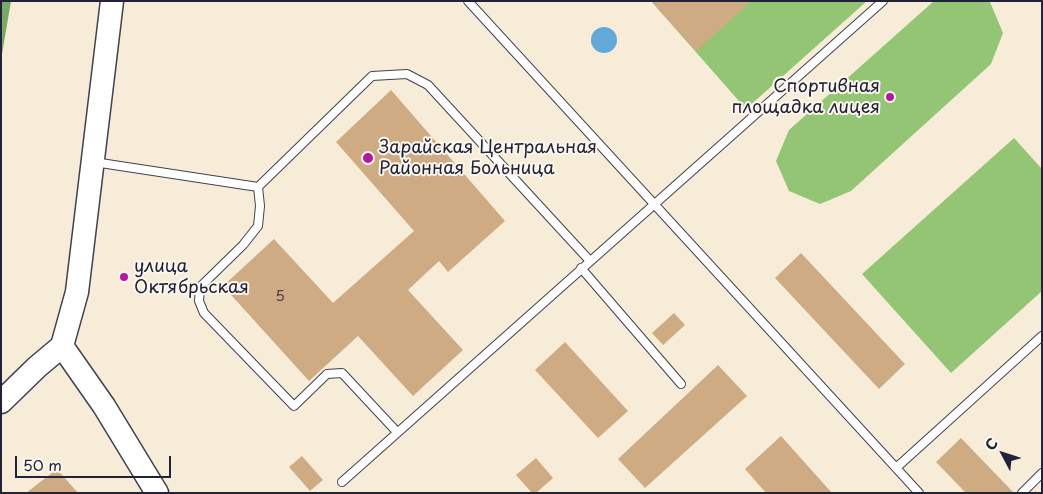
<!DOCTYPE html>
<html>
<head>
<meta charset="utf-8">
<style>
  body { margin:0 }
  #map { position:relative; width:1043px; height:494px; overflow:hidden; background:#f6ecd7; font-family:"Playpen Sans",sans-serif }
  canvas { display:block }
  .frame { position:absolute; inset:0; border:2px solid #22223b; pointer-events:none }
  .north { position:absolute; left:978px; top:429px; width:50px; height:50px; -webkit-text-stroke:4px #fbf7ec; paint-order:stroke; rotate:310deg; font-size:14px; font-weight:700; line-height:20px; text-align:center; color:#22223b }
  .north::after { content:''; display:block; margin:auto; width:18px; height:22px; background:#22223b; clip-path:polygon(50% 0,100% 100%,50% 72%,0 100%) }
  .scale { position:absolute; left:15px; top:456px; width:156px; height:22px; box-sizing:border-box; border:2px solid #22223b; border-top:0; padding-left:6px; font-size:15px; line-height:18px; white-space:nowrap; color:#22223b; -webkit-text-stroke:4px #fbf7ec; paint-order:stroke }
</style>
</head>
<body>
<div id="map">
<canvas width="1043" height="494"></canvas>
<div class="frame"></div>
<div class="north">С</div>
<div class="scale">50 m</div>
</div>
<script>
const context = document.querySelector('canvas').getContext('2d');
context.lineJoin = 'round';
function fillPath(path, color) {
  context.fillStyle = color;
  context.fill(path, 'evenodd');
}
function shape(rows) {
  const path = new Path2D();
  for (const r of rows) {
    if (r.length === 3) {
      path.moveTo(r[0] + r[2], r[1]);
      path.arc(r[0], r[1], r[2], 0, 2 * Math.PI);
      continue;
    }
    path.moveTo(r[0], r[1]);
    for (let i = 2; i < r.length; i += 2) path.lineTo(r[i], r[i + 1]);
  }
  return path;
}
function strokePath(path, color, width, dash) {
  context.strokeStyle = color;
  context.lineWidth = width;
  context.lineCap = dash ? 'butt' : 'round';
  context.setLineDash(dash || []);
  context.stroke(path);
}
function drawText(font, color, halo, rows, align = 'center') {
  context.font = font + ' "Playpen Sans",sans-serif';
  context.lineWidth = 4;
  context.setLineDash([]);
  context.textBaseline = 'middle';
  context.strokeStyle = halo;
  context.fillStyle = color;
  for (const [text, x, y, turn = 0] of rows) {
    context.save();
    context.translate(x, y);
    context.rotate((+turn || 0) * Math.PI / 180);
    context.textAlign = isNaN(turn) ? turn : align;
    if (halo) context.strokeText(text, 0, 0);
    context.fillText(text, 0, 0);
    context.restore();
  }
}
fillPath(shape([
  [651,1,867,1,746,109],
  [934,1,990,2,1003,33,991,64,851,191,820,204,789,191,776,161,789,130],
  [1014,138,1042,169,1042,291,951,373,862,274]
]), '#94c575');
fillPath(shape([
  [1,1,11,1,1,60]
]), '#7a6');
fillPath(shape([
  [604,40,13]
]), '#62a8d8');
fillPath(shape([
  [651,1,751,1,696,51],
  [391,90,505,221,448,272,439,261,408,290,463,350,413,396,358,336,309,381,223,286,274,239,333,303,414,231,336,142],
  [801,253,905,364,879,389,775,278],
  [674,313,685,325,663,345,652,333],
  [565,342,628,411,598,438,535,370],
  [718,365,747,396,645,488,618,459],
  [781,436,832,493,766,493,745,469],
  [961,438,1014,493,966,493,936,462],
  [302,456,323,480,310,491,289,467],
  [536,458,553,478,536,493,532,493,516,475],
  [57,469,78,493,26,493]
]), '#cfab84');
const service = shape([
  [468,1,919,493],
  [94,162,258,187,372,76,407,74,428,85,590,261],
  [258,187,260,206,258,226,243,245,200,287,199,301,204,313,294,406,327,374,342,373,397,432],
  [581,268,681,384],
  [896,468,1042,336],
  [342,482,883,1],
  [1022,493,1042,473]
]);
const secondary = shape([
  [62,346,77,292,112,1],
  [62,346,104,406,157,493],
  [1,402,37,367,62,346]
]);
strokePath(service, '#424052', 10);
strokePath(secondary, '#424052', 25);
strokePath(service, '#fff', 8);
strokePath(secondary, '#fff', 22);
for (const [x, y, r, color] of [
  [890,97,5,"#b5179e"],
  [368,158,6,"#b5179e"],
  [124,277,5,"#b5179e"]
]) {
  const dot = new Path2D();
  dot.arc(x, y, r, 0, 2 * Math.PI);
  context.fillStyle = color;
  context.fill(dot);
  strokePath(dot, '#fbf7ec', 2);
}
drawText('15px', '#4d444d', null, [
  ["5",280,297]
]);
drawText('18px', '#22223b', '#fbf7ec', [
  ["Спортивная",880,87,"right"],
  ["площадка лицея",880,108,"right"],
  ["Зарайская Центральная",379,148],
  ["Районная Больница",379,169],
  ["улица",134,267],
  ["Октябрьская",134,288]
], 'left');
</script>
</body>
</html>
